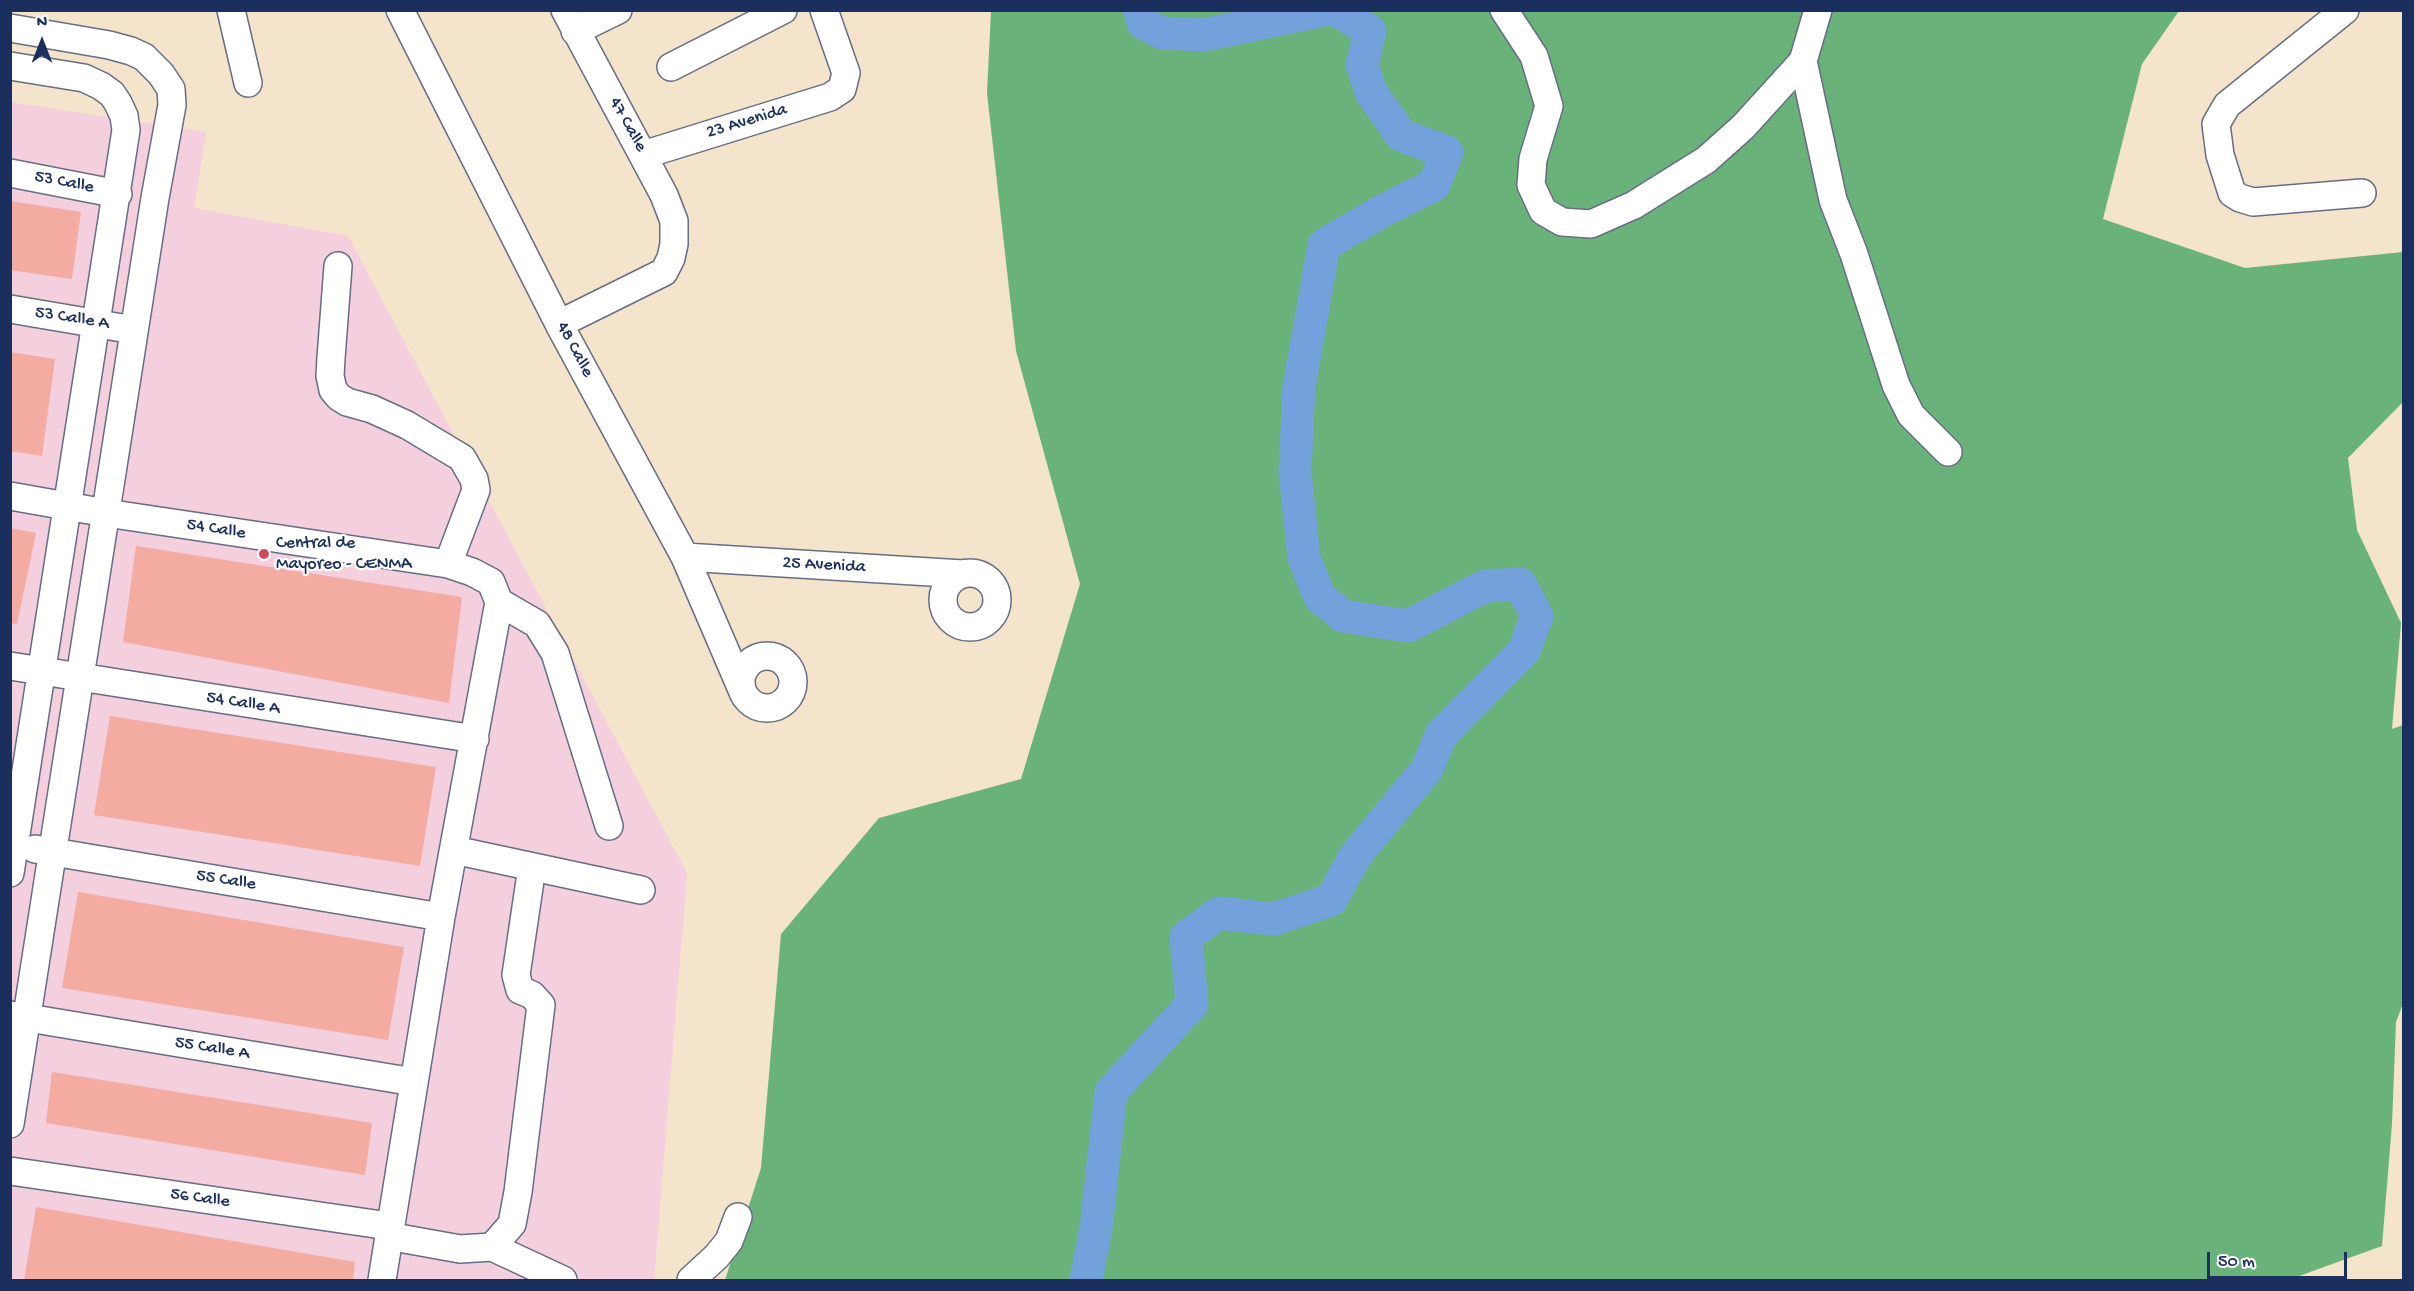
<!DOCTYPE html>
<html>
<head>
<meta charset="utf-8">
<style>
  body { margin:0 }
  #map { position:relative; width:2414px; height:1291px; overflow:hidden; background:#f3e4cb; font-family:"Gochi Hand",sans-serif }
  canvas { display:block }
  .frame { position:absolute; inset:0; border:12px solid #1b2f5e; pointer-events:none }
  .north { position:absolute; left:12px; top:12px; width:60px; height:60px; -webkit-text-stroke:4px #fff; paint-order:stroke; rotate:0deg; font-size:16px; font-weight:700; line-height:24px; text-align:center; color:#1b2f5e }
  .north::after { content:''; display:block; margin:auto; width:21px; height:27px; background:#1b2f5e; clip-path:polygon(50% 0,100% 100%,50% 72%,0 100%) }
  .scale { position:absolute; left:2207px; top:1252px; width:140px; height:27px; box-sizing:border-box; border:3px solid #1b2f5e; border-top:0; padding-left:8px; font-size:18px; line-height:21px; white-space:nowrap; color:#1b2f5e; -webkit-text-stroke:4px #fff; paint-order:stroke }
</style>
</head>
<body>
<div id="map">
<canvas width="2414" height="1291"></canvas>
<div class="frame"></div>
<div class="north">N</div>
<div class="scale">50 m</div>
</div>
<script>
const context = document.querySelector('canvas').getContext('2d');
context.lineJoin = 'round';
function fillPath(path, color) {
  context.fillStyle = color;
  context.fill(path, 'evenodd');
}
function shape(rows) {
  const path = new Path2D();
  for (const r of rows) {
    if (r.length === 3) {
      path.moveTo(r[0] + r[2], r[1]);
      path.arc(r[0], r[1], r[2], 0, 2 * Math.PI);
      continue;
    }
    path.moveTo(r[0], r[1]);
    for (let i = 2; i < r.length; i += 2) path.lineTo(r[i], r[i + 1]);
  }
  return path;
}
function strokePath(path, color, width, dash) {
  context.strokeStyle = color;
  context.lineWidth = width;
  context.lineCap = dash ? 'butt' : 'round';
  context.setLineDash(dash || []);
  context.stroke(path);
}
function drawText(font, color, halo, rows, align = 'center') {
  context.font = font + ' "Gochi Hand",sans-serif';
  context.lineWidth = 4.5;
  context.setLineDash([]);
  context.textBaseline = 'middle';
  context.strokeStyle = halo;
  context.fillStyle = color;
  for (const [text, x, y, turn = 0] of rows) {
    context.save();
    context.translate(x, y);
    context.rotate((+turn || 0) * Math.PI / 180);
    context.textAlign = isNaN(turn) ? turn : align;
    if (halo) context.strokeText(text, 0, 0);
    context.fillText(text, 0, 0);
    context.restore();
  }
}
fillPath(shape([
  [10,102,206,132,194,208,348,236,687,873,654,1280,11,1280]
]), '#f4cfdd');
fillPath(shape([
  [991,11,2179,11,2142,64,2103,219,2245,268,2403,252,2403,402,2348,458,2357,530,2401,623,2392,729,2403,725,2404,1001,2396,1022,2392,1124,2382,1246,2288,1280,725,1280,761,1168,781,934,879,818,1021,779,1080,584,1016,351,987,93]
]), '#69b37a');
strokePath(shape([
  [1140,10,1143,23,1162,33,1204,35,1324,10],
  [1086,1280,1096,1228,1111,1092,1192,1004,1186,937,1219,913,1274,919,1331,900,1355,856,1427,769,1441,735,1524,651,1537,616,1520,584,1485,586,1408,626,1343,616,1320,597,1304,558,1295,472,1299,387,1324,245,1382,211,1434,185,1447,152,1401,135,1371,92,1362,65,1370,31,1337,10]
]), '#72a1db', 33);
fillPath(shape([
  [10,201,81,212,72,279,10,270],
  [10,352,55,359,42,456,10,451],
  [10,528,36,533,17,624,10,623],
  [136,546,462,597,449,703,123,642],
  [110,716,436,767,420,866,94,815],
  [78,892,404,947,388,1040,62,988],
  [52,1072,372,1123,365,1175,46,1123],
  [36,1207,355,1262,353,1281,24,1281]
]), '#f4aba1');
const minor = shape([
  [231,10,248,83],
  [400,10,559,324,685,557,743,692],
  [1504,10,1534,56,1549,106,1533,159,1531,185,1543,211,1562,222,1591,224,1634,205,1706,160,1743,127,1803,61],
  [1818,10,1803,61,1833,200,1854,254,1896,385,1911,415,1948,452],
  [2345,10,2227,105,2216,124,2220,155,2232,193,2240,198,2253,202,2362,193],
  [10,28,109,45,131,51,144,57,161,74,171,89,172,105,155,198,10,1124],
  [575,31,618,10],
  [10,66,84,78,101,86,112,94,118,103,124,116,126,130,10,873],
  [671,67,783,10],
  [643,155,830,97,842,89,846,73,824,10],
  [10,173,118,194],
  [338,266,331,358,330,376,333,390,339,397,347,402,372,409,407,425,462,458,474,479,476,490,448,564],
  [10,309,134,330],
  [559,324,664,272,671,258,674,244,674,221,664,195,565,10],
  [10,496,106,513,448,564,472,572,491,582,499,602,441,917,382,1280],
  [685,557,963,574],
  [970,600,27],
  [499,602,537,624,555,653,609,826],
  [767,682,26],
  [10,666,475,739],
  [35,849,441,917],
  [454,850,641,890],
  [10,1015,414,1082],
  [10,1171,389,1226],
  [388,1236,460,1249,492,1247,512,1224,518,1192,541,1005,532,995,520,990,516,975,532,867],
  [492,1247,563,1280],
  [691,1280,717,1256,729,1241,738,1217]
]);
strokePath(minor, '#676e84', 30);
strokePath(minor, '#fff', 27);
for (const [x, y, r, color] of [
  [264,554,6,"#d1495b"]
]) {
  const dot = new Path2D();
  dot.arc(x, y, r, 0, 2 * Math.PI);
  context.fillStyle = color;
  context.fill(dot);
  strokePath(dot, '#fff', 2);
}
drawText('18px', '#1b2f5e', '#fff', [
  ["23 Avenida",747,122,-17],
  ["47 Calle",627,125,61],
  ["53 Calle",64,183,11],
  ["53 Calle A",72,319,9],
  ["48 Calle",574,350,62],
  ["54 Calle",216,530,9],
  ["25 Avenida",824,566,3],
  ["54 Calle A",243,704,9],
  ["55 Calle",226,881,9],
  ["55 Calle A",212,1049,9],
  ["56 Calle",200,1199,8]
]);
drawText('18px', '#1b2f5e', '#fff', [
  ["Central de",276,544],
  ["Mayoreo - CENMA",276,565]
], 'left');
</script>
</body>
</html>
